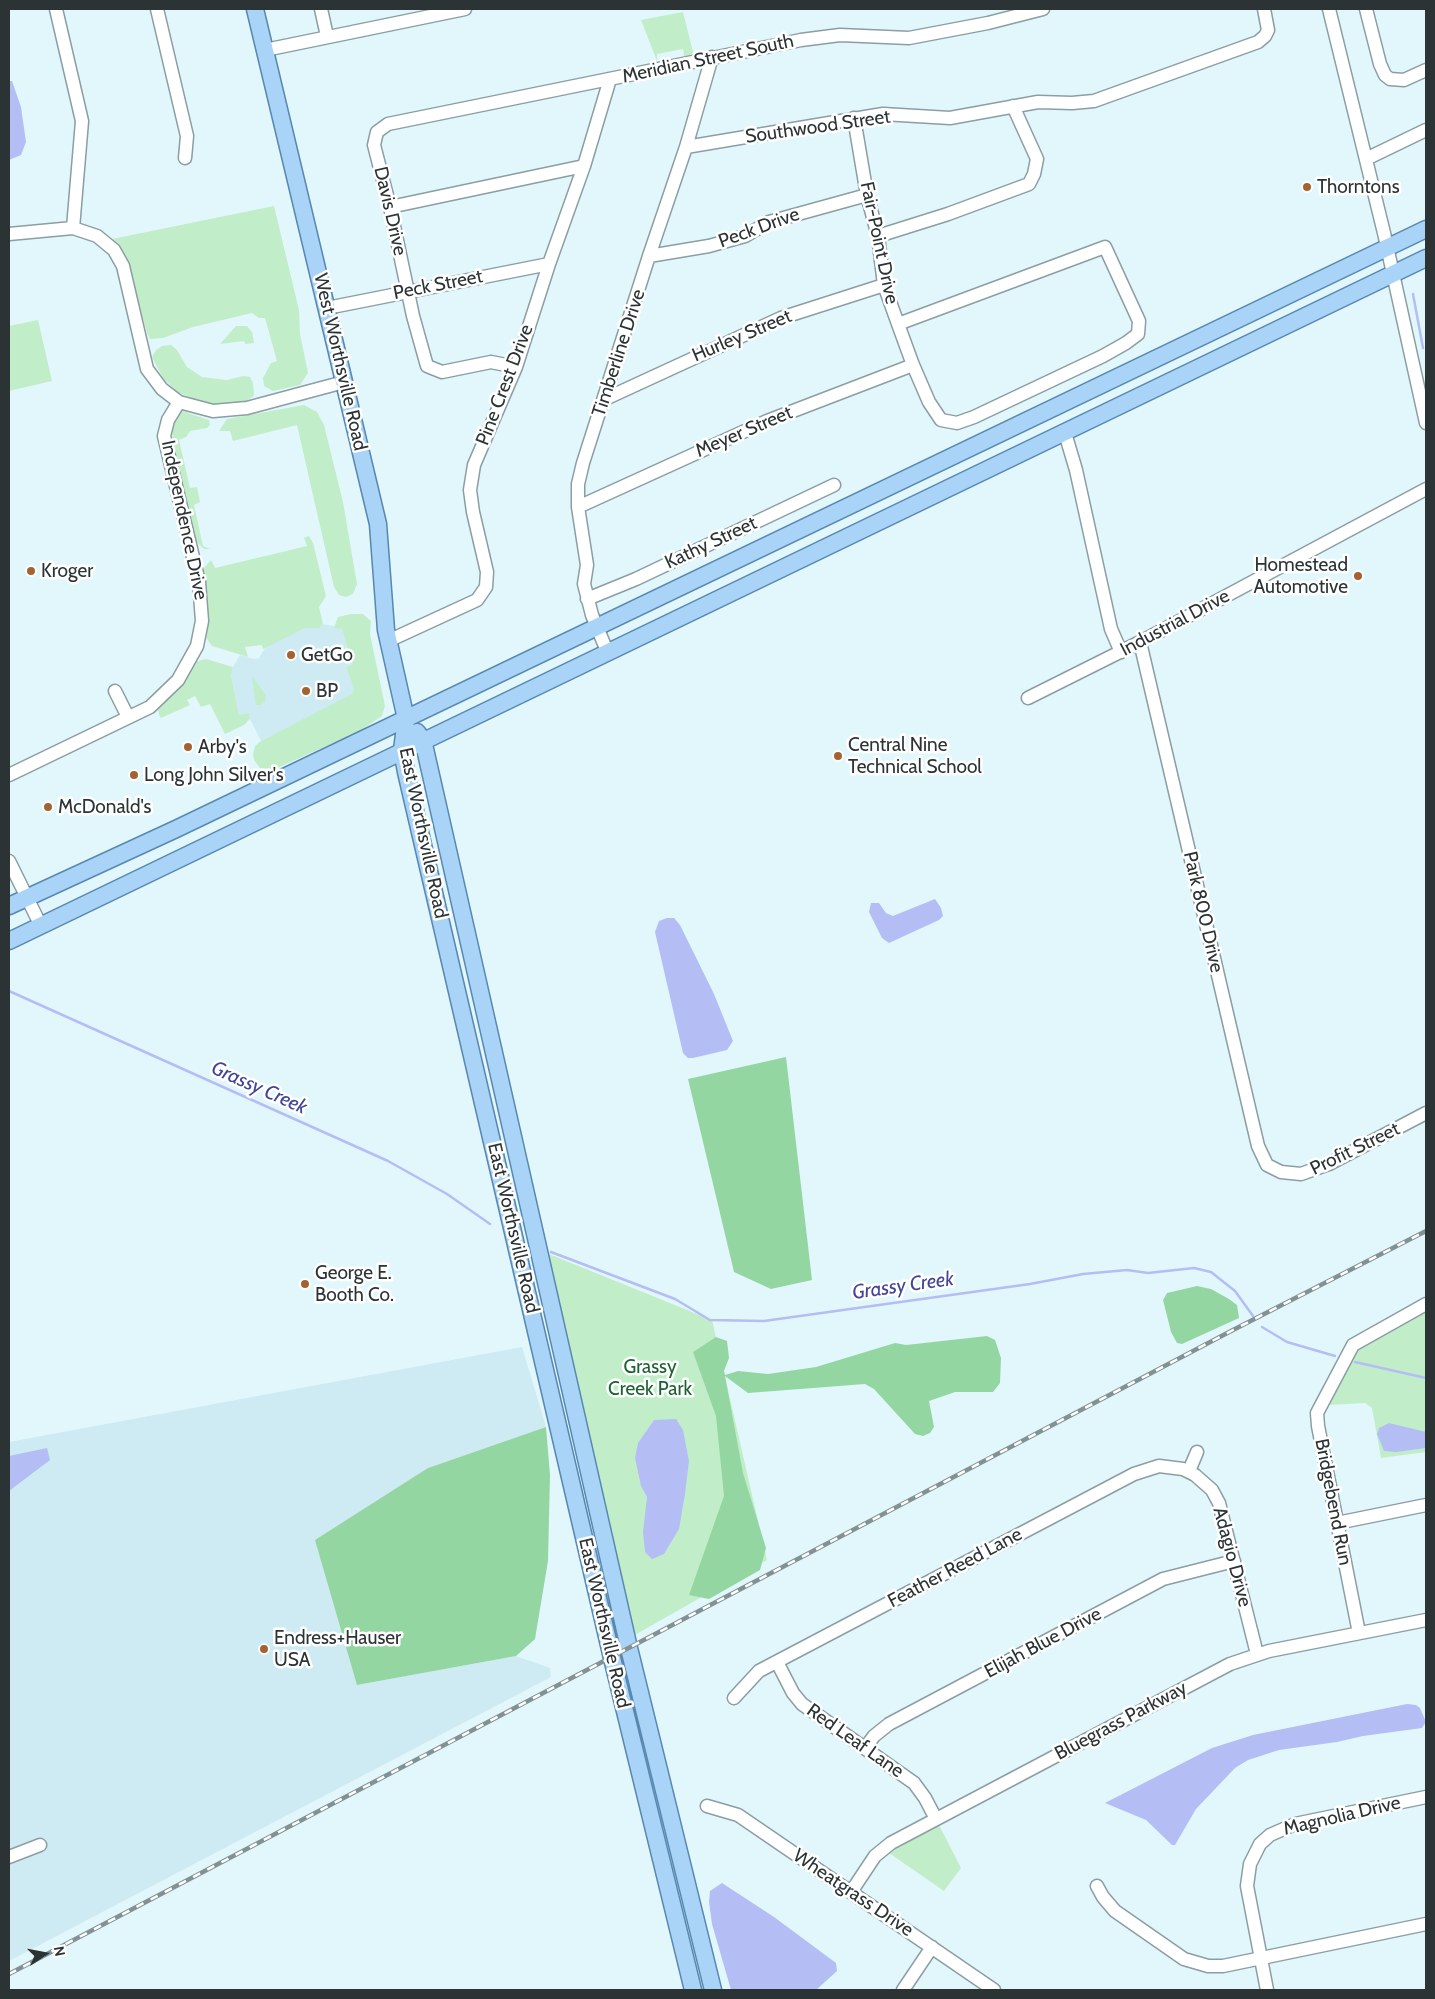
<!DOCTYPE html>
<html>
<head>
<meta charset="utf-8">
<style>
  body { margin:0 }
  #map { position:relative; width:1435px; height:1999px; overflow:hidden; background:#e2f7fc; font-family:Cabin,sans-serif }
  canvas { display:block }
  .frame { position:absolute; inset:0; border:10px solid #2b3334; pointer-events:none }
  .north { position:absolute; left:20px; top:1929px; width:50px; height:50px; -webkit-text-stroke:4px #fff; paint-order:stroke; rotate:79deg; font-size:14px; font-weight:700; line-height:20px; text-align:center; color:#2b3334 }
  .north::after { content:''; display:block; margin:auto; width:18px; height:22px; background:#2b3334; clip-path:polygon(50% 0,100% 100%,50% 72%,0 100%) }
</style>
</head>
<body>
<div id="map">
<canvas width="1435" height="1999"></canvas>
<div class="frame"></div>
<div class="north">N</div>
</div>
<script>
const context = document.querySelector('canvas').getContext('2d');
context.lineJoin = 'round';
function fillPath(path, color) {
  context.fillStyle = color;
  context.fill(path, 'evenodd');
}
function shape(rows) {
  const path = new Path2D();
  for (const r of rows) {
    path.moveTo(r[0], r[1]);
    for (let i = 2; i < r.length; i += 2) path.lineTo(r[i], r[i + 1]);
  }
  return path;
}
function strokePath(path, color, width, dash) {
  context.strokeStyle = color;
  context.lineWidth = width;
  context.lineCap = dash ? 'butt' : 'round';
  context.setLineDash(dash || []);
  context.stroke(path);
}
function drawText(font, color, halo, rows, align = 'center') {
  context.font = font + ' Cabin,sans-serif';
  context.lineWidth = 5;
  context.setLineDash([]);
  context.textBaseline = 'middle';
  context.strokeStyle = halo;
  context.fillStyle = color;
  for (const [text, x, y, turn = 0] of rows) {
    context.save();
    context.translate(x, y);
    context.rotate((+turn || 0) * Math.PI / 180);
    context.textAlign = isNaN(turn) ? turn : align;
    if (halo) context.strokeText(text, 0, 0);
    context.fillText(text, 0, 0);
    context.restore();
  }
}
fillPath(shape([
  [323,624,342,628,348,652,343,653,350,657,353,664,346,667,354,689,352,695,261,741,247,713,239,716,231,675,233,667,240,655,254,659,259,658,267,645,305,628,319,628],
  [522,1347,546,1427,428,1468,357,1685,516,1656,550,1668,551,1677,9,1961,9,1442]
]), '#ceeaf2');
fillPath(shape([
  [683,12,694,56,684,56,683,49,657,54,657,61,641,20],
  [274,206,299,310,300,334,308,373,300,385,273,391,264,386,263,378,271,363,277,361,265,318,259,318,252,313,193,327,163,338,150,339,147,333,126,256,112,239],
  [38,320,52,381,9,391,9,326],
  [236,326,247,326,252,332,254,343,245,344,244,341,220,344],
  [171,345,177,350,187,367,202,377,227,380,243,376,250,377,253,383,254,396,244,402,224,406,206,404,177,392,163,378,152,357,156,350,162,346],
  [304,405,317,412,324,425,343,502,357,584,353,594,346,597,339,595,334,587,297,425,233,441,230,431,219,431,227,419],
  [182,411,209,420,210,425,207,428,190,431,186,437,179,440,190,488,197,487,200,502,194,505,203,546,210,549,204,549,194,539,173,445,172,423,177,414],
  [309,536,313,543,326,596,319,607,323,624,319,628,305,628,263,649,262,645,245,647,248,657,212,646,205,636,207,597,202,570,211,560,215,568,307,546,304,538],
  [351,614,363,614,371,621,370,634,385,706,382,716,348,739,333,743,275,769,260,768,254,760,253,754,255,746,261,741,352,694,354,689,346,667,353,664,349,657,343,660,341,656,348,651,342,629,334,628,338,617],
  [206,659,233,667,231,675,239,715,249,713,250,719,244,725,225,734,210,704,201,707,195,696,187,700,190,705,161,718,159,715,158,708,180,685,195,662],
  [252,676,266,696,265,702,260,705,256,705],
  [544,1252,712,1320,767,1560,633,1636],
  [1426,1312,1426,1452,1381,1458,1372,1408,1365,1403,1328,1405,1352,1358,1362,1344],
  [939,1825,961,1868,944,1891,889,1853]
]), '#c1eec9');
fillPath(shape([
  [786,1057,812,1280,771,1289,734,1272,688,1079],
  [1197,1286,1211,1289,1229,1299,1237,1305,1239,1318,1182,1344,1177,1343,1171,1332,1163,1300,1167,1293],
  [987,1336,995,1340,1001,1358,1000,1383,993,1392,955,1392,929,1401,934,1427,930,1433,923,1436,915,1434,874,1389,865,1384,748,1393,725,1376,743,1473,766,1548,760,1570,709,1599,689,1595,724,1496,716,1416,693,1352,716,1337,727,1341,729,1358,724,1371,725,1375,738,1371,768,1374,816,1367,895,1343,906,1345],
  [546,1427,550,1475,548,1561,535,1639,516,1656,357,1685,315,1540,428,1468]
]), '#94d6a2');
fillPath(shape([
  [9,81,12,81,21,107,26,142,21,155,9,160],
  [935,899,941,908,943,916,939,920,889,943,882,938,869,912,871,903,879,903,886,913,893,916],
  [667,918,674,918,680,925,714,994,733,1041,727,1050,693,1058,688,1058,683,1053,655,932,659,921],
  [676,1419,683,1430,689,1461,685,1494,679,1529,664,1554,652,1559,645,1552,643,1532,647,1497,641,1486,635,1458,638,1443,654,1420],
  [1389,1423,1426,1432,1426,1448,1396,1452,1384,1451,1377,1434,1379,1428],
  [47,1448,50,1460,9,1491,9,1456],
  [1407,1704,1416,1705,1420,1708,1426,1722,1422,1728,1363,1736,1337,1742,1279,1750,1248,1760,1235,1768,1196,1809,1175,1845,1172,1845,1146,1820,1105,1803,1212,1748,1253,1735],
  [722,1883,774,1917,836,1963,837,1971,816,1990,731,1990,712,1924,709,1902,710,1891]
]), '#b5bdf5');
strokePath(shape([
  [1413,294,1423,348],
  [9,991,388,1161,447,1194,490,1224],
  [551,1252,675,1299,710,1320,764,1321,1030,1284,1083,1274,1127,1270,1148,1273,1194,1268,1211,1272,1235,1291,1253,1316],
  [1262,1327,1287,1342,1335,1356],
  [1355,1362,1426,1378]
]), '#b5bdf5', 2.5);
const minor = shape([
  [56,9,82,121,73,228],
  [157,9,187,136,185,158],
  [321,9,327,36],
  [1329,9,1384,233,1426,423],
  [1366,9,1380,64,1385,75,1390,79,1404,80,1426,70],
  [265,50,465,9],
  [854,118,867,195,878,236,884,285,898,324,913,365,929,402,941,420,957,423,974,417,1103,356,1126,343,1138,334,1139,321,1105,247,898,324],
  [686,147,883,114,950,118,1038,102,1072,103,1094,101,1258,42,1265,36,1268,30,1264,9],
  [1366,159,1426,130],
  [390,207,584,166],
  [9,234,73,228,97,236,114,250,123,266,147,369,162,389,179,402,213,411,247,408,344,382],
  [878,236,948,214,1029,184,1034,174,1037,159,1013,106],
  [649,256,709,246,745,236,769,222,867,195],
  [327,308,549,264],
  [516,367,491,362,442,372,427,366,413,316,390,207,374,145,377,132,388,124,801,40,840,35,909,38,988,23,1043,9],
  [605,399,781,318,884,285],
  [1065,433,1076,470,1111,629,1121,652],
  [578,507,767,421,913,365],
  [587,599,636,579,834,485],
  [388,641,477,600,486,587,487,572,473,512,470,490,474,465,516,367,549,264,584,166,610,79],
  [1140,642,1258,1146,1267,1165,1281,1172,1301,1174,1329,1164,1426,1113],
  [607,651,592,615,584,584,587,565,578,507,578,484,583,463,649,256,686,147,712,57],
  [115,691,128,717],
  [1028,698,1140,642,1426,489],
  [9,775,150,707,178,680,197,646,202,621,199,582,164,436,168,420,179,402],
  [9,861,41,926],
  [1189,1471,1197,1452],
  [1337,1523,1426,1505],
  [1359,1633,1318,1426,1317,1413,1353,1345,1426,1304],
  [777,1662,793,1693,802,1704,914,1783,925,1798,936,1819],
  [734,1698,759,1671,1134,1474,1159,1466,1183,1469,1195,1475,1212,1490,1219,1503,1257,1654],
  [865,1748,874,1736,889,1724,1163,1579,1234,1561],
  [707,1806,738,1815,994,1990],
  [9,1857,40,1845],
  [1097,1886,1103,1897,1115,1911,1184,1959,1208,1966,1223,1966,1426,1924],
  [851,1892,875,1856,891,1843,1230,1664,1269,1651,1426,1620],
  [903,1990,932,1947],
  [1267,1990,1247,1886,1250,1864,1260,1844,1270,1835,1295,1824,1426,1797]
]);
const major = shape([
  [255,9,378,524,386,630,406,719,402,750,406,772,612,1658,693,1990],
  [417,732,423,740,629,1648,713,1990],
  [9,906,176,829,1426,229],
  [9,941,1426,258]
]);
strokePath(minor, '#8b9ea3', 15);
strokePath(major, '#5888b0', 19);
strokePath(minor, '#fff', 12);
strokePath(major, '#a9d3f7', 16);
const rail = shape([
  [9,1974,1233,1330,1426,1231]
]);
strokePath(rail, '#839194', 4.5);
strokePath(rail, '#fff', 2.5, [8]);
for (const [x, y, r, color] of [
  [1307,187,5,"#a56231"],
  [31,571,5,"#a56231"],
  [1358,576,5,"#a56231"],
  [291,655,5,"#a56231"],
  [306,691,5,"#a56231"],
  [188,747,5,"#a56231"],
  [838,756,5,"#a56231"],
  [134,775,5,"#a56231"],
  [48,807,5,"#a56231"],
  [305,1284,5,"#a56231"],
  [264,1649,5,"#a56231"]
]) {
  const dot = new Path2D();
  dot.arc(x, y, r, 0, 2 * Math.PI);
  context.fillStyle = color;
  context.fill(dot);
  strokePath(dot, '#fff', 2);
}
drawText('19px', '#2b3334', '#fff', [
  ["Meridian Street South",708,59,-12],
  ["Southwood Street",818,127,-8],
  ["Davis Drive",390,211,77],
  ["Peck Drive",759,228,-20],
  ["Fair-Point Drive",879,243,78],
  ["Peck Street",438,285,-11],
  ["Hurley Street",742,336,-23],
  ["Timberline Drive",619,353,-72],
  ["West Worthsville Road",340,362,77],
  ["Pine Crest Drive",505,385,-69],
  ["Meyer Street",744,432,-23],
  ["Independence Drive",184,520,78],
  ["Kathy Street",711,543,-25],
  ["Industrial Drive",1175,623,-28],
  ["East Worthsville Road",423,833,78],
  ["Park 800 Drive",1203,912,77],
  ["Profit Street",1355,1149,-26],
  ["East Worthsville Road",513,1228,77],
  ["Bridgebend Run",1333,1502,79],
  ["Adagio Drive",1232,1557,75],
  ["Feather Reed Lane",955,1568,-28],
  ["East Worthsville Road",604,1623,77],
  ["Elijah Blue Drive",1043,1643,-28],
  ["Bluegrass Parkway",1121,1721,-28],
  ["Red Leaf Lane",855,1741,35],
  ["Magnolia Drive",1342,1816,-13],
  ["Wheatgrass Drive",853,1893,34]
]);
drawText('19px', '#2b3334', '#fff', [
  ["Thorntons",1317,187],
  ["Homestead",1348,565,"right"],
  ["Automotive",1348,587,"right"],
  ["Kroger",41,571],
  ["GetGo",301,655],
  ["BP",316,691],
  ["Central Nine",848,745],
  ["Technical School",848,767],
  ["Arby's",198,747],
  ["Long John Silver's",144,775],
  ["McDonald's",58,807],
  ["George E.",315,1273],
  ["Booth Co.",315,1295],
  ["Endress+Hauser",274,1638],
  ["USA",274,1660]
], 'left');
drawText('19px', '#1b6132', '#fff', [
  ["Grassy",650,1367],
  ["Creek Park",650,1389]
]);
drawText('italic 20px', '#424495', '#fff', [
  ["Grassy Creek",259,1088,24],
  ["Grassy Creek",903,1286,-8]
]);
</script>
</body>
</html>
